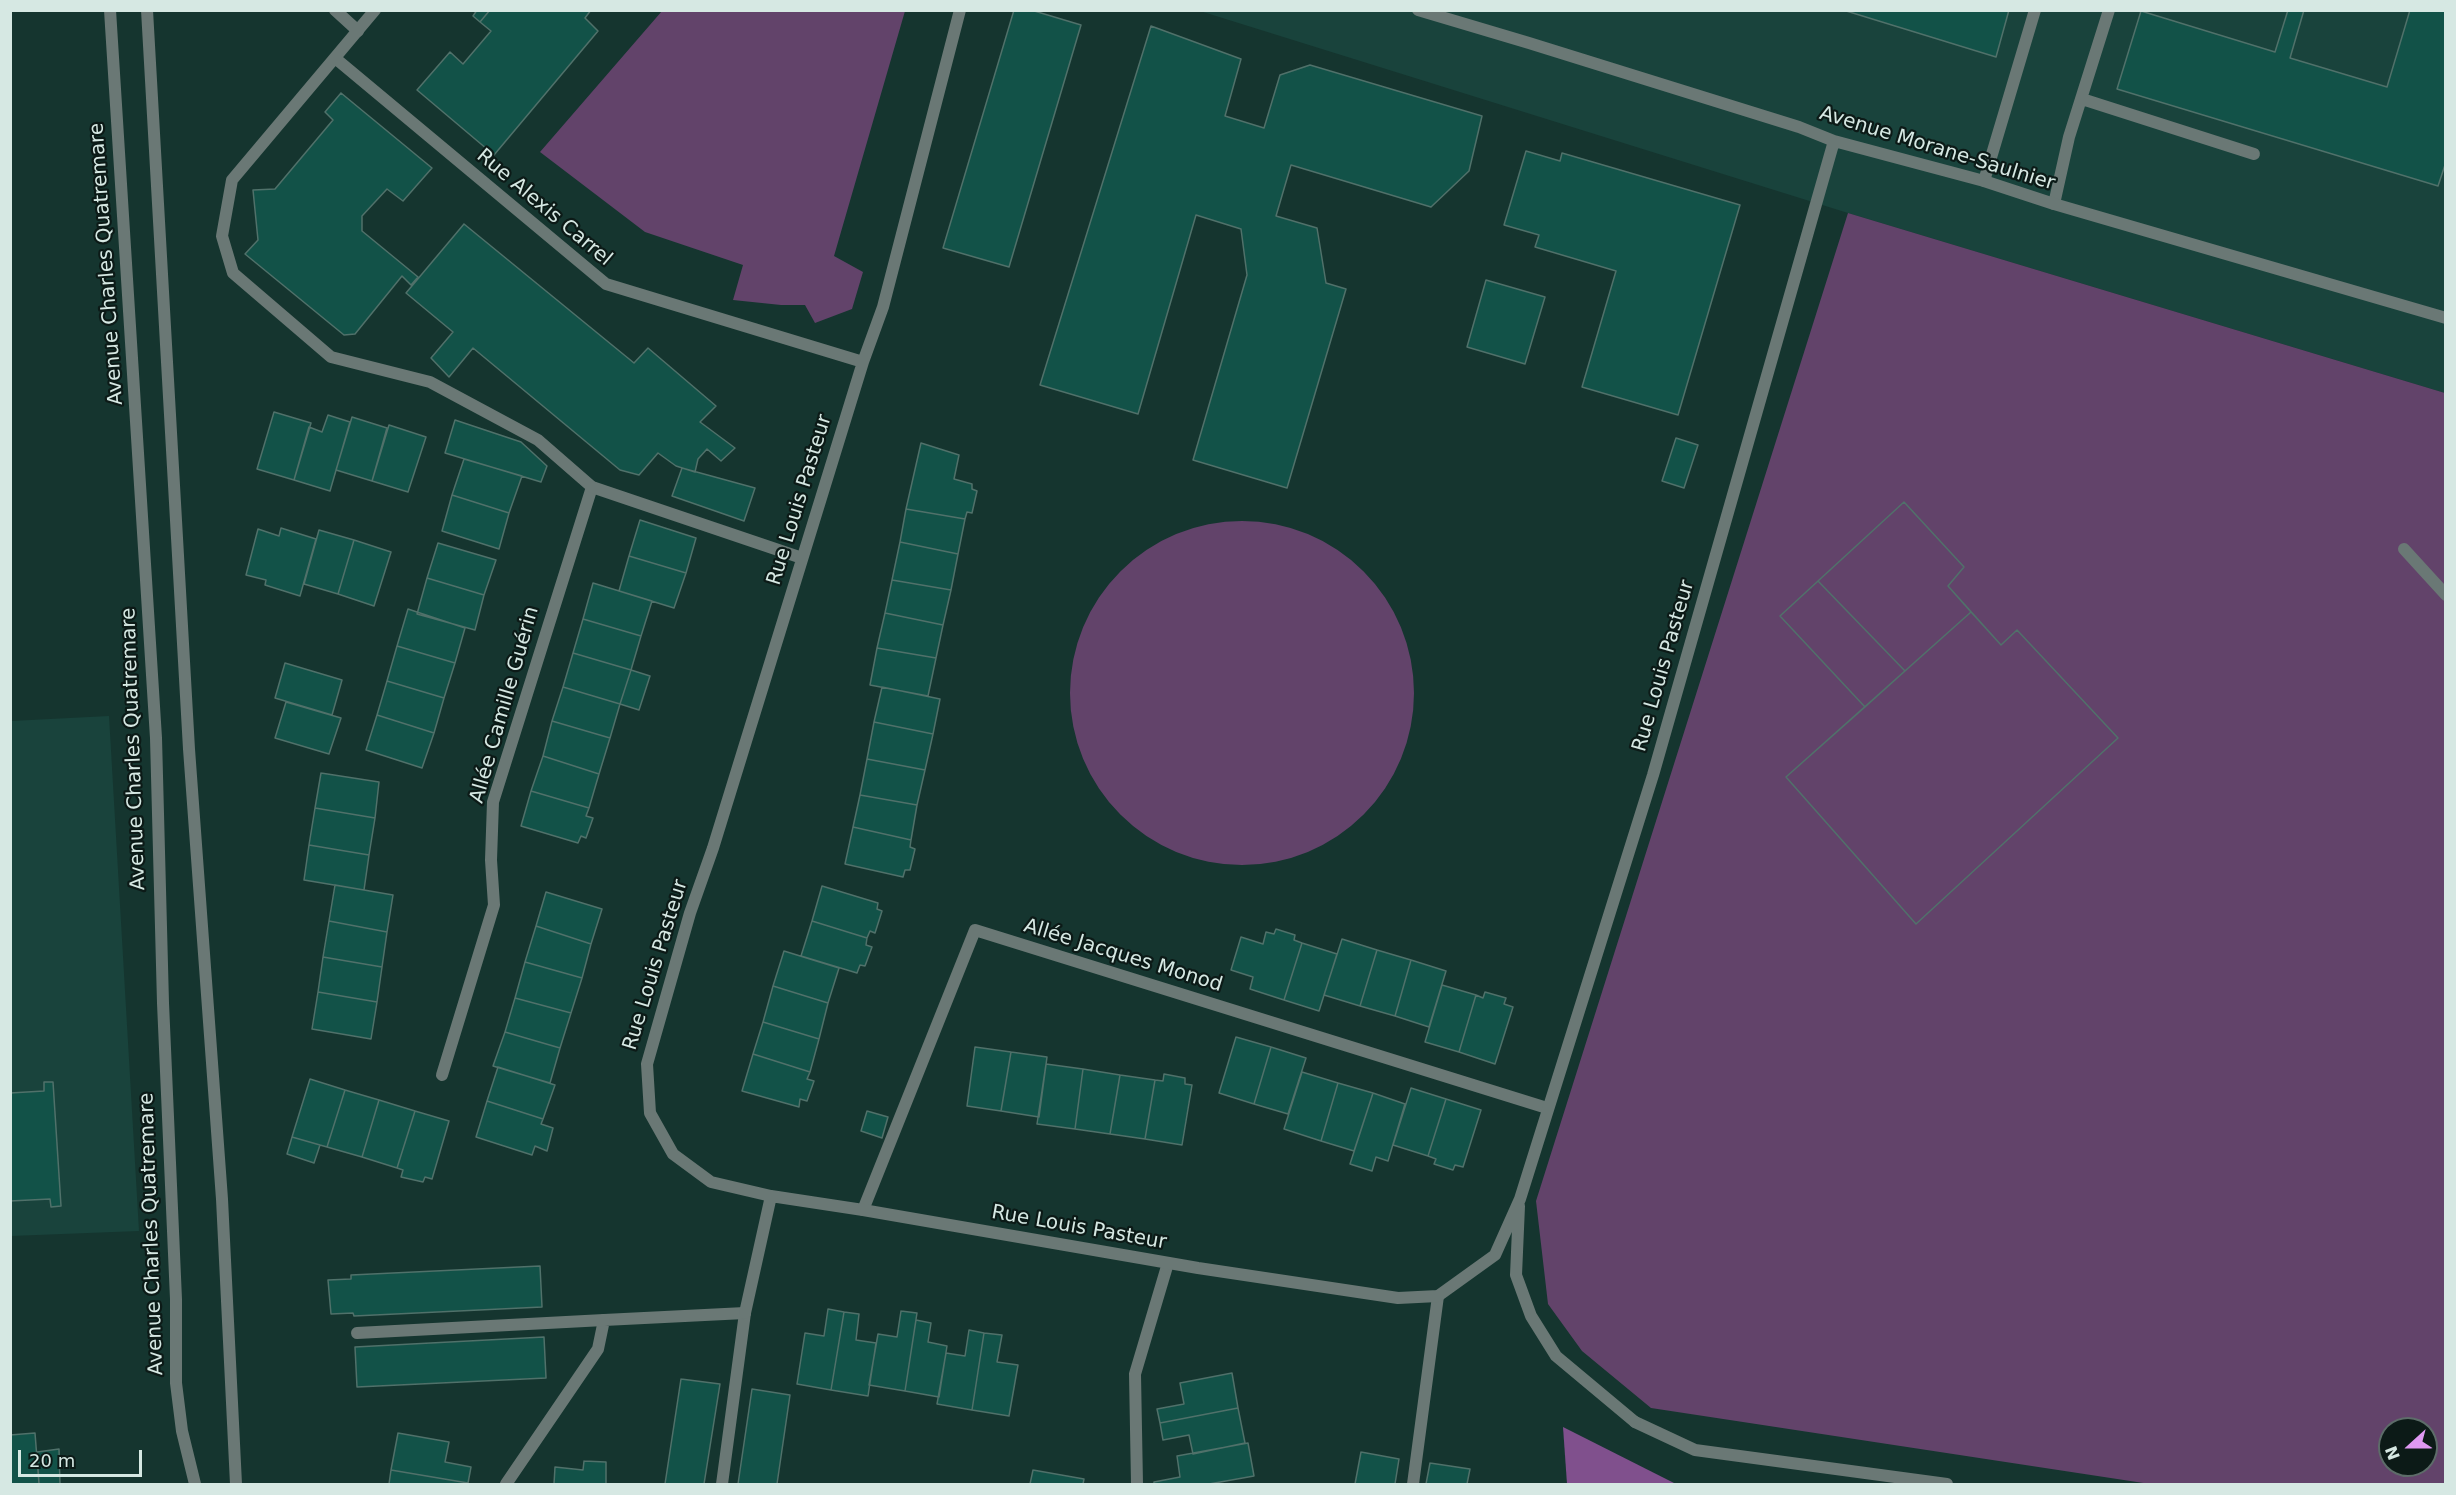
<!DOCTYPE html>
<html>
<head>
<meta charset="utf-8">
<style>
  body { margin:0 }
  #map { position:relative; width:2456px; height:1495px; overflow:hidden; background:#15352f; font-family:"DejaVu Sans",sans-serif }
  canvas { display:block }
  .frame { position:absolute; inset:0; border:12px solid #d6e8e3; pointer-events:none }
  .north { position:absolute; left:2378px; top:1417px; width:60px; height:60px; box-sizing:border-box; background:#0c1a17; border:2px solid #5d6c69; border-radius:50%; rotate:249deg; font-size:16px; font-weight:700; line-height:24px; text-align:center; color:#d6e8e3 }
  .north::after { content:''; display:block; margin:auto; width:21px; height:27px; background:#df98f2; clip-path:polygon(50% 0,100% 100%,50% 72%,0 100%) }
  .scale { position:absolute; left:18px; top:1450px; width:124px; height:27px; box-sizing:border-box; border:3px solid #d6e8e3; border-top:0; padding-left:8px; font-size:18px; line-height:21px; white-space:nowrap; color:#d6e8e3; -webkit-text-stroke:4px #0c1a17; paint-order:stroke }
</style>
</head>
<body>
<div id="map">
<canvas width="2456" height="1495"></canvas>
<div class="frame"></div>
<div class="north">N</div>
<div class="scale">20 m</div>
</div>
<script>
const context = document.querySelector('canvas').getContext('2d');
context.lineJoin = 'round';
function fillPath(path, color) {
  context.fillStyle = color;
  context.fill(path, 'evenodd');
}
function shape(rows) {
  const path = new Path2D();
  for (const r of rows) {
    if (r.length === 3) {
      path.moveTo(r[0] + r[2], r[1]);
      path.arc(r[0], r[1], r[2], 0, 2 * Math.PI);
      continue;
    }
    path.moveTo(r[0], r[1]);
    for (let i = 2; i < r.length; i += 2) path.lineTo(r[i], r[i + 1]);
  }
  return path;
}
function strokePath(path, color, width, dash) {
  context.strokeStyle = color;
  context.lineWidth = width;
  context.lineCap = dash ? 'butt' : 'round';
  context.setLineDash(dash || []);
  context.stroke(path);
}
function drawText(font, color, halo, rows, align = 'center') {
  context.font = font + ' "DejaVu Sans",sans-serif';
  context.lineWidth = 4.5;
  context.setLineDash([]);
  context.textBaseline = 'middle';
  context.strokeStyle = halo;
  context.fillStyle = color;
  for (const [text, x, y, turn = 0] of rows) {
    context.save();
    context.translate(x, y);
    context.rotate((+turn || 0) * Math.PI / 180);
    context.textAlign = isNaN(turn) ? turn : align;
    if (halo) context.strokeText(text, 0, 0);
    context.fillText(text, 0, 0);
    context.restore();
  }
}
fillPath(shape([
  [1200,11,2445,11,2445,393,1848,213],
  [109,716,139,1231,11,1236,11,721]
]), '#19433c');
fillPath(shape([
  [662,11,905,11,834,256,863,272,852,309,815,323,805,305,781,305,733,300,743,265,645,232,540,152],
  [1848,213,2445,393,2445,1484,2150,1484,1651,1408,1582,1351,1548,1304,1536,1201],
  [2390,1429,2426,1429,2426,1465,2390,1465],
  [1242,693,172]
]), '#62436a');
fillPath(shape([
  [1563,1427,1676,1484,1567,1484]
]), '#80508d');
const building = shape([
  [477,10,490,10,480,22,473,16,477,10],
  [490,10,591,10,585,18,598,31,494,155,417,90,450,52,463,64,491,31,480,22,490,10],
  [1014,10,1031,10,1081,25,1009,267,943,248,1014,10],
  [1843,10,2009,10,1996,57,1843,10],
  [2288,10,2304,10,2290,58,2387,87,2410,10,2446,10,2446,162,2438,186,2117,89,2141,11,2275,52,2288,10],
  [1151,26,1241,59,1225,116,1264,128,1280,75,1310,65,1482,116,1469,171,1431,207,1291,165,1276,216,1317,228,1326,283,1346,289,1287,488,1193,460,1247,275,1241,229,1196,215,1138,414,1040,385,1151,26],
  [341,93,432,168,403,201,387,189,362,216,362,231,418,277,411,285,402,276,355,334,344,335,245,254,258,240,253,190,275,189,333,120,325,112,341,93],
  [1526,151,1560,161,1562,153,1740,205,1678,415,1582,387,1616,271,1535,247,1539,235,1504,225,1526,151],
  [464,224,634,363,648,348,716,406,700,422,735,448,721,461,707,449,698,459,695,472,676,466,658,453,639,475,620,470,473,348,449,377,431,358,453,332,406,293,464,224],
  [1486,280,1545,297,1525,364,1467,347,1486,280],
  [274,412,311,423,294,480,257,469,274,412],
  [328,415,350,422,330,491,294,480,309,427,322,432,328,415],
  [352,417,387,428,372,481,336,470,352,417],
  [455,420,521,442,547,466,541,482,445,453,455,420],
  [389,425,426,437,408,492,372,481,389,425],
  [1676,438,1698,445,1684,488,1662,481,1676,438],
  [921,443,959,455,954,479,972,484,972,489,977,491,972,513,967,512,965,519,906,509,921,443],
  [464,459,522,476,509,513,452,495,464,459],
  [682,468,755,488,744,521,672,496,682,468],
  [452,495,509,513,499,549,442,531,452,495],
  [1904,502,1964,567,1948,586,1971,612,1905,671,1818,581,1904,502],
  [1904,502,1964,567,1948,586,2001,645,2017,630,2118,738,1916,924,1786,777,1865,707,1780,616,1904,502],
  [906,509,965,519,958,554,900,542,906,509],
  [640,520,696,538,686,573,629,556,640,520],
  [281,528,316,539,300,596,265,585,266,580,246,575,258,529,279,536,281,528],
  [319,530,354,540,338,594,304,584,319,530],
  [354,540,391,552,374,606,338,594,354,540],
  [900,542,958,554,951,590,892,580,900,542],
  [438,543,496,560,484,595,427,578,438,543],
  [629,556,686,573,674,608,619,591,629,556],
  [427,578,484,595,475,630,417,614,427,578],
  [892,580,951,590,943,625,885,613,892,580],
  [1818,581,1905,671,1865,707,1780,616,1818,581],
  [593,583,652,601,641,636,583,619,593,583],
  [408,609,465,628,455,663,397,646,408,609],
  [1971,612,2001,645,2017,630,2118,738,1916,924,1786,777,1971,612],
  [885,613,943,625,936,658,877,648,885,613],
  [583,619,641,636,631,670,573,653,583,619],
  [397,646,455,663,444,698,387,681,397,646],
  [877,648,936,658,928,696,870,685,877,648],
  [573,653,631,670,620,704,563,687,573,653],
  [285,663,342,680,332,715,275,698,285,663],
  [631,670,650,676,639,710,620,704,631,670],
  [387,681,444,698,434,733,377,715,387,681],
  [563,687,620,704,610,738,552,721,563,687],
  [882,687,940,699,933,734,874,722,882,687],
  [286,702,341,718,329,754,275,738,286,702],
  [377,715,434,733,422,768,366,750,377,715],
  [552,721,610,738,599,774,543,756,552,721],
  [874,722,933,734,925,770,867,759,874,722],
  [543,756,599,774,589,808,531,791,543,756],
  [867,759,925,770,917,805,860,795,867,759],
  [321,773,379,782,375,818,315,808,321,773],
  [531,791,589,808,586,816,593,818,586,838,581,836,578,843,521,826,531,791],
  [860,795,917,805,911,840,853,827,860,795],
  [315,808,375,818,369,855,309,845,315,808],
  [853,827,911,840,910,847,915,849,910,870,905,870,903,877,845,864,853,827],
  [309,845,369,855,364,890,304,880,309,845],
  [335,885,393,895,387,932,329,921,335,885],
  [822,886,878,903,877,909,882,911,875,933,870,931,867,938,812,921,822,886],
  [546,892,602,909,591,944,536,926,546,892],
  [329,921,387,932,382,967,323,957,329,921],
  [812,921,867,938,866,945,872,947,865,966,860,965,857,973,801,956,812,921],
  [536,926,591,944,582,978,525,962,536,926],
  [1276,929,1295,935,1294,940,1302,943,1284,1000,1250,989,1253,977,1231,970,1241,937,1263,944,1266,932,1274,934,1276,929],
  [1342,939,1377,950,1360,1006,1324,995,1342,939],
  [1302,943,1337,954,1319,1011,1284,1000,1302,943],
  [1377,950,1411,960,1395,1016,1360,1006,1377,950],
  [784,951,839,968,828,1003,773,986,784,951],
  [323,957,382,967,377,1002,318,992,323,957],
  [1411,960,1446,971,1429,1027,1395,1016,1411,960],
  [525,962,582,978,571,1013,515,998,525,962],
  [1442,985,1476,995,1459,1052,1425,1042,1442,985],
  [773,986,828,1003,819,1039,763,1022,773,986],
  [318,992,377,1002,371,1039,312,1029,318,992],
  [1485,992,1506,998,1504,1004,1513,1007,1495,1064,1459,1052,1476,995,1483,998,1485,992],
  [515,998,571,1013,560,1048,505,1032,515,998],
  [763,1022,819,1039,810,1072,753,1054,763,1022],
  [505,1032,560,1048,550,1083,493,1066,505,1032],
  [1236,1037,1271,1047,1254,1104,1219,1093,1236,1037],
  [975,1047,1011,1052,1001,1111,967,1106,975,1047],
  [1271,1047,1306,1058,1288,1114,1254,1104,1271,1047],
  [1011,1052,1047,1057,1039,1117,1001,1111,1011,1052],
  [753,1054,810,1072,807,1079,814,1081,807,1101,800,1099,799,1107,742,1091,753,1054],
  [1046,1064,1083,1069,1075,1129,1037,1124,1046,1064],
  [498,1067,555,1085,543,1119,487,1101,498,1067],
  [1083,1069,1120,1075,1110,1134,1075,1129,1083,1069],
  [1302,1072,1338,1083,1321,1141,1284,1129,1302,1072],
  [1164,1074,1185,1078,1185,1084,1192,1085,1182,1145,1145,1139,1155,1080,1163,1081,1164,1074],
  [1120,1075,1155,1080,1145,1139,1110,1134,1120,1075],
  [310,1079,345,1090,327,1147,292,1137,310,1079],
  [44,1082,53,1082,61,1206,51,1207,50,1199,10,1201,10,1093,44,1091,44,1082],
  [1338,1083,1373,1093,1354,1151,1321,1141,1338,1083],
  [1411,1088,1446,1099,1428,1156,1393,1145,1411,1088],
  [345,1090,379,1100,362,1157,327,1147,345,1090],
  [1373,1093,1405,1104,1388,1161,1376,1157,1372,1171,1350,1164,1373,1093],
  [1446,1099,1481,1110,1463,1167,1455,1165,1453,1170,1434,1164,1436,1159,1428,1156,1446,1099],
  [379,1100,415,1111,397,1168,362,1157,379,1100],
  [487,1101,543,1119,541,1124,553,1128,547,1151,535,1146,532,1155,476,1137,487,1101],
  [415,1111,449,1121,432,1179,425,1177,423,1182,401,1177,403,1170,397,1168,415,1111],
  [867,1111,888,1117,882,1138,861,1131,867,1111],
  [292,1137,320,1145,314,1163,287,1154,292,1137],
  [540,1266,542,1307,354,1316,353,1313,331,1314,328,1280,351,1279,351,1275,540,1266],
  [828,1309,844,1312,831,1390,797,1384,805,1333,824,1336,828,1309],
  [901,1311,917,1313,905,1391,869,1385,878,1334,897,1337,901,1311],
  [844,1312,859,1314,856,1340,876,1343,868,1396,831,1390,844,1312],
  [916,1320,931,1323,928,1342,947,1346,939,1397,905,1391,916,1320],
  [969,1330,984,1333,972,1410,937,1404,946,1353,965,1356,969,1330],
  [984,1333,1002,1335,997,1362,1018,1365,1009,1416,972,1410,984,1333],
  [544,1337,546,1378,357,1387,355,1347,544,1337],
  [1232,1373,1238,1408,1160,1423,1157,1409,1184,1404,1180,1383,1232,1373],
  [681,1379,720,1384,704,1484,665,1484,681,1379],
  [752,1389,790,1395,777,1484,738,1484,752,1389],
  [1238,1408,1245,1443,1193,1454,1189,1435,1163,1440,1160,1423,1238,1408],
  [35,1433,39,1484,10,1484,10,1435,35,1433],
  [398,1433,449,1442,445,1462,471,1467,468,1483,391,1470,398,1433],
  [1248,1443,1254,1476,1209,1484,1154,1484,1154,1482,1180,1477,1177,1456,1248,1443],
  [59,1449,60,1484,39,1484,37,1452,59,1449],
  [1361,1452,1399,1459,1395,1484,1355,1484,1361,1452],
  [584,1461,606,1462,606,1484,554,1484,555,1467,583,1470,584,1461],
  [1430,1463,1470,1469,1467,1484,1426,1484,1430,1463],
  [391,1470,468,1483,468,1484,389,1484,391,1470],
  [1033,1470,1084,1479,1083,1484,1030,1484,1033,1470]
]);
fillPath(building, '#125248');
strokePath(building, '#50716a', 1.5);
strokePath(shape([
  [335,10,358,31],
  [2082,99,2254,154],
  [1984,181,2035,10],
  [2054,204,2069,137,2109,10],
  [2404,549,2446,595],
  [1635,1422,1695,1450,1947,1484],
  [722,1484,745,1313],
  [1413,1484,1438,1296]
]), '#6a7875', 12);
strokePath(shape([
  [442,1075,494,905,491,860,493,802,592,487],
  [863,1210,975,930,1547,1108],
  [506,1484,598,1349,604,1320,745,1313],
  [1137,1484,1135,1374,1168,1263]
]), '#6a7875', 12);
strokePath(shape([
  [110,10,156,738,163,1003,176,1299,176,1383,182,1431,195,1484],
  [147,10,189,749,222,1199,236,1484],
  [375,10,232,180,222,236,233,273,331,357,430,382,538,440,592,487,802,558],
  [960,10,883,307,863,362,713,848,690,913,647,1064,650,1113,673,1154,711,1182,771,1196,863,1210,1198,1268,1398,1298,1438,1296,1495,1255,1520,1199,1653,775,1834,141],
  [1418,10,1529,43,1799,127,1834,141,1984,181,2054,204,2446,318],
  [335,58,606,284,863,362],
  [1519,1206,1516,1275,1531,1316,1556,1356,1635,1422],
  [745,1313,771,1196],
  [357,1333,604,1320]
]), '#6a7875', 12);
drawText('20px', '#d6e8e3', '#0c1a17', [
  ["Avenue Morane-Saulnier",1937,149,17],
  ["Rue Alexis Carrel",544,208,40],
  ["Avenue Charles Quatremare",107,264,-94],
  ["Rue Louis Pasteur",800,500,-73],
  ["Rue Louis Pasteur",1664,666,-74],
  ["Allée Camille Guérin",505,705,-74],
  ["Avenue Charles Quatremare",134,749,-92],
  ["Allée Jacques Monod",1123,956,17],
  ["Rue Louis Pasteur",656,965,-73],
  ["Rue Louis Pasteur",1079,1228,10],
  ["Avenue Charles Quatremare",152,1234,-92]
]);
</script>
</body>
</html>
